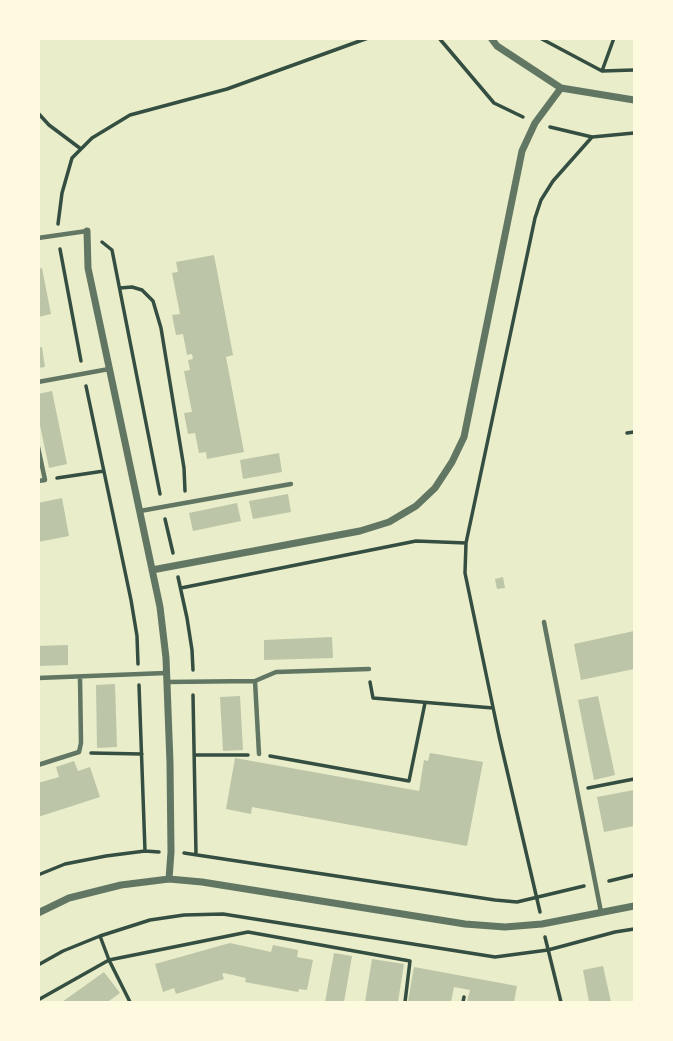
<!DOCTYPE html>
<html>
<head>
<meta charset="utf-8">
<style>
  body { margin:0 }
  #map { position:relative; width:673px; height:1041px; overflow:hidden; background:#e9edc9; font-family:"Titillium Web",sans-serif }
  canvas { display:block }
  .frame { position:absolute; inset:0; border:40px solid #fefae0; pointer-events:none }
</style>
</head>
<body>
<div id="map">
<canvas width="673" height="1041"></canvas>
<div class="frame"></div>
</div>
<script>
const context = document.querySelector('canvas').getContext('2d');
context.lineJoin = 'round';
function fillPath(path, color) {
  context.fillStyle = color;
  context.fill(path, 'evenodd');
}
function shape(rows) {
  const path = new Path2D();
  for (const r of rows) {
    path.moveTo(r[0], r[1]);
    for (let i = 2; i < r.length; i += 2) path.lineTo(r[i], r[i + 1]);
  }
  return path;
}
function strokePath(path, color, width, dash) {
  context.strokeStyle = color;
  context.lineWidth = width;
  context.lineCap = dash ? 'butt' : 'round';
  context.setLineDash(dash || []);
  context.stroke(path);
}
fillPath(shape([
  [214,255,233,355,226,357,244,452,207,459,206,452,199,453,195,433,188,434,184,413,192,412,184,371,190,370,188,360,193,359,192,354,187,355,183,334,176,335,172,315,180,314,172,273,178,272,176,262],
  [42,268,51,314,38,317,38,269],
  [42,347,45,367,38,368,38,348],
  [52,391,67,464,49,468,38,416,38,394],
  [279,453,282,472,243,479,240,460],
  [288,494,291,512,253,519,249,501],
  [62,498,69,536,38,542,38,503],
  [237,503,241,521,193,531,189,513],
  [503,577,505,588,497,589,495,579],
  [634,631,634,669,581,680,574,644],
  [332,637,333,658,264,660,264,640],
  [68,645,68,665,38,666,38,646],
  [115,684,117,747,97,748,96,685],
  [240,696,243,750,223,751,220,697],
  [598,696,615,775,594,780,578,700],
  [430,753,483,762,467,846,252,807,251,814,226,809,235,758,419,791,424,760,428,761],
  [74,761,78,771,90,767,100,797,38,817,38,783,59,777,56,767],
  [634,790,634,826,604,832,597,797],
  [230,943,271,952,273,945,298,950,297,957,313,960,307,990,299,989,298,992,245,982,246,978,224,973,222,974,224,979,176,994,174,988,163,992,155,964],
  [334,953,352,956,344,1002,325,1002],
  [372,959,404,964,398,1002,365,1002],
  [603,966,611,1002,589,1002,583,970],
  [414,967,517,986,514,1002,467,1002,470,990,454,987,451,1002,408,1001],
  [104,972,120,993,109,1001,110,1002,62,1002]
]), '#bcc5a7');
strokePath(shape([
  [439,38,494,103,523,117],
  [540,38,602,71,634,70],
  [602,71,614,38],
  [38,113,49,125,81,149],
  [550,127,592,137,634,133],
  [58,224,62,193,72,158,92,138,130,115,227,89,368,38],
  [102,242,112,250,160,494],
  [60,249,81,361],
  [120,288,132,287,142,290,153,301,161,328,184,468,185,491],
  [86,386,131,600,137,636,138,664],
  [627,433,634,432],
  [57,478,104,471],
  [165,519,173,553],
  [178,577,187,618,192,650,193,670],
  [181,588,416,541,466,543],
  [370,682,373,698,493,708],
  [139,685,145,851],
  [193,695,196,854],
  [91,753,142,754],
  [194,755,248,755],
  [270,756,409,781,425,703],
  [588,788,634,779],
  [184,853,495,900,517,902,584,886],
  [38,875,65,864,106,856,145,851,159,852],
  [609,881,634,875],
  [540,912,499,736,465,573,466,543,535,218,541,200,553,181,592,137],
  [100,936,109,960,130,1002],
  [545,937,561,1002],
  [38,965,63,951,100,936,150,920,184,915,223,914,495,957,548,950,615,932,634,929],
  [38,1000,109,960,248,932,410,961,405,1002],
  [463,1002,464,997]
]), '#344e41', 3.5);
strokePath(shape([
  [38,238,87,231],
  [38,382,109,369],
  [38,447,45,480,38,481],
  [140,511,291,484],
  [544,622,601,912],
  [38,678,166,673],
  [255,681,259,754],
  [167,682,255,681,276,672,369,669],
  [38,765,79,752,81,743,80,677]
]), '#617663', 4.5);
strokePath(shape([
  [491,38,497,46,561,88,634,100],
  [87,231,88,268,160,607,166,658,170,763,171,852,169,879],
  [152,570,360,531,389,522,416,506,435,488,452,462,464,437,522,151,535,123,561,88],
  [38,913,69,898,121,885,169,879,202,882,465,924,505,927,542,924,634,906]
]), '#617663', 7);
</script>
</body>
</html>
